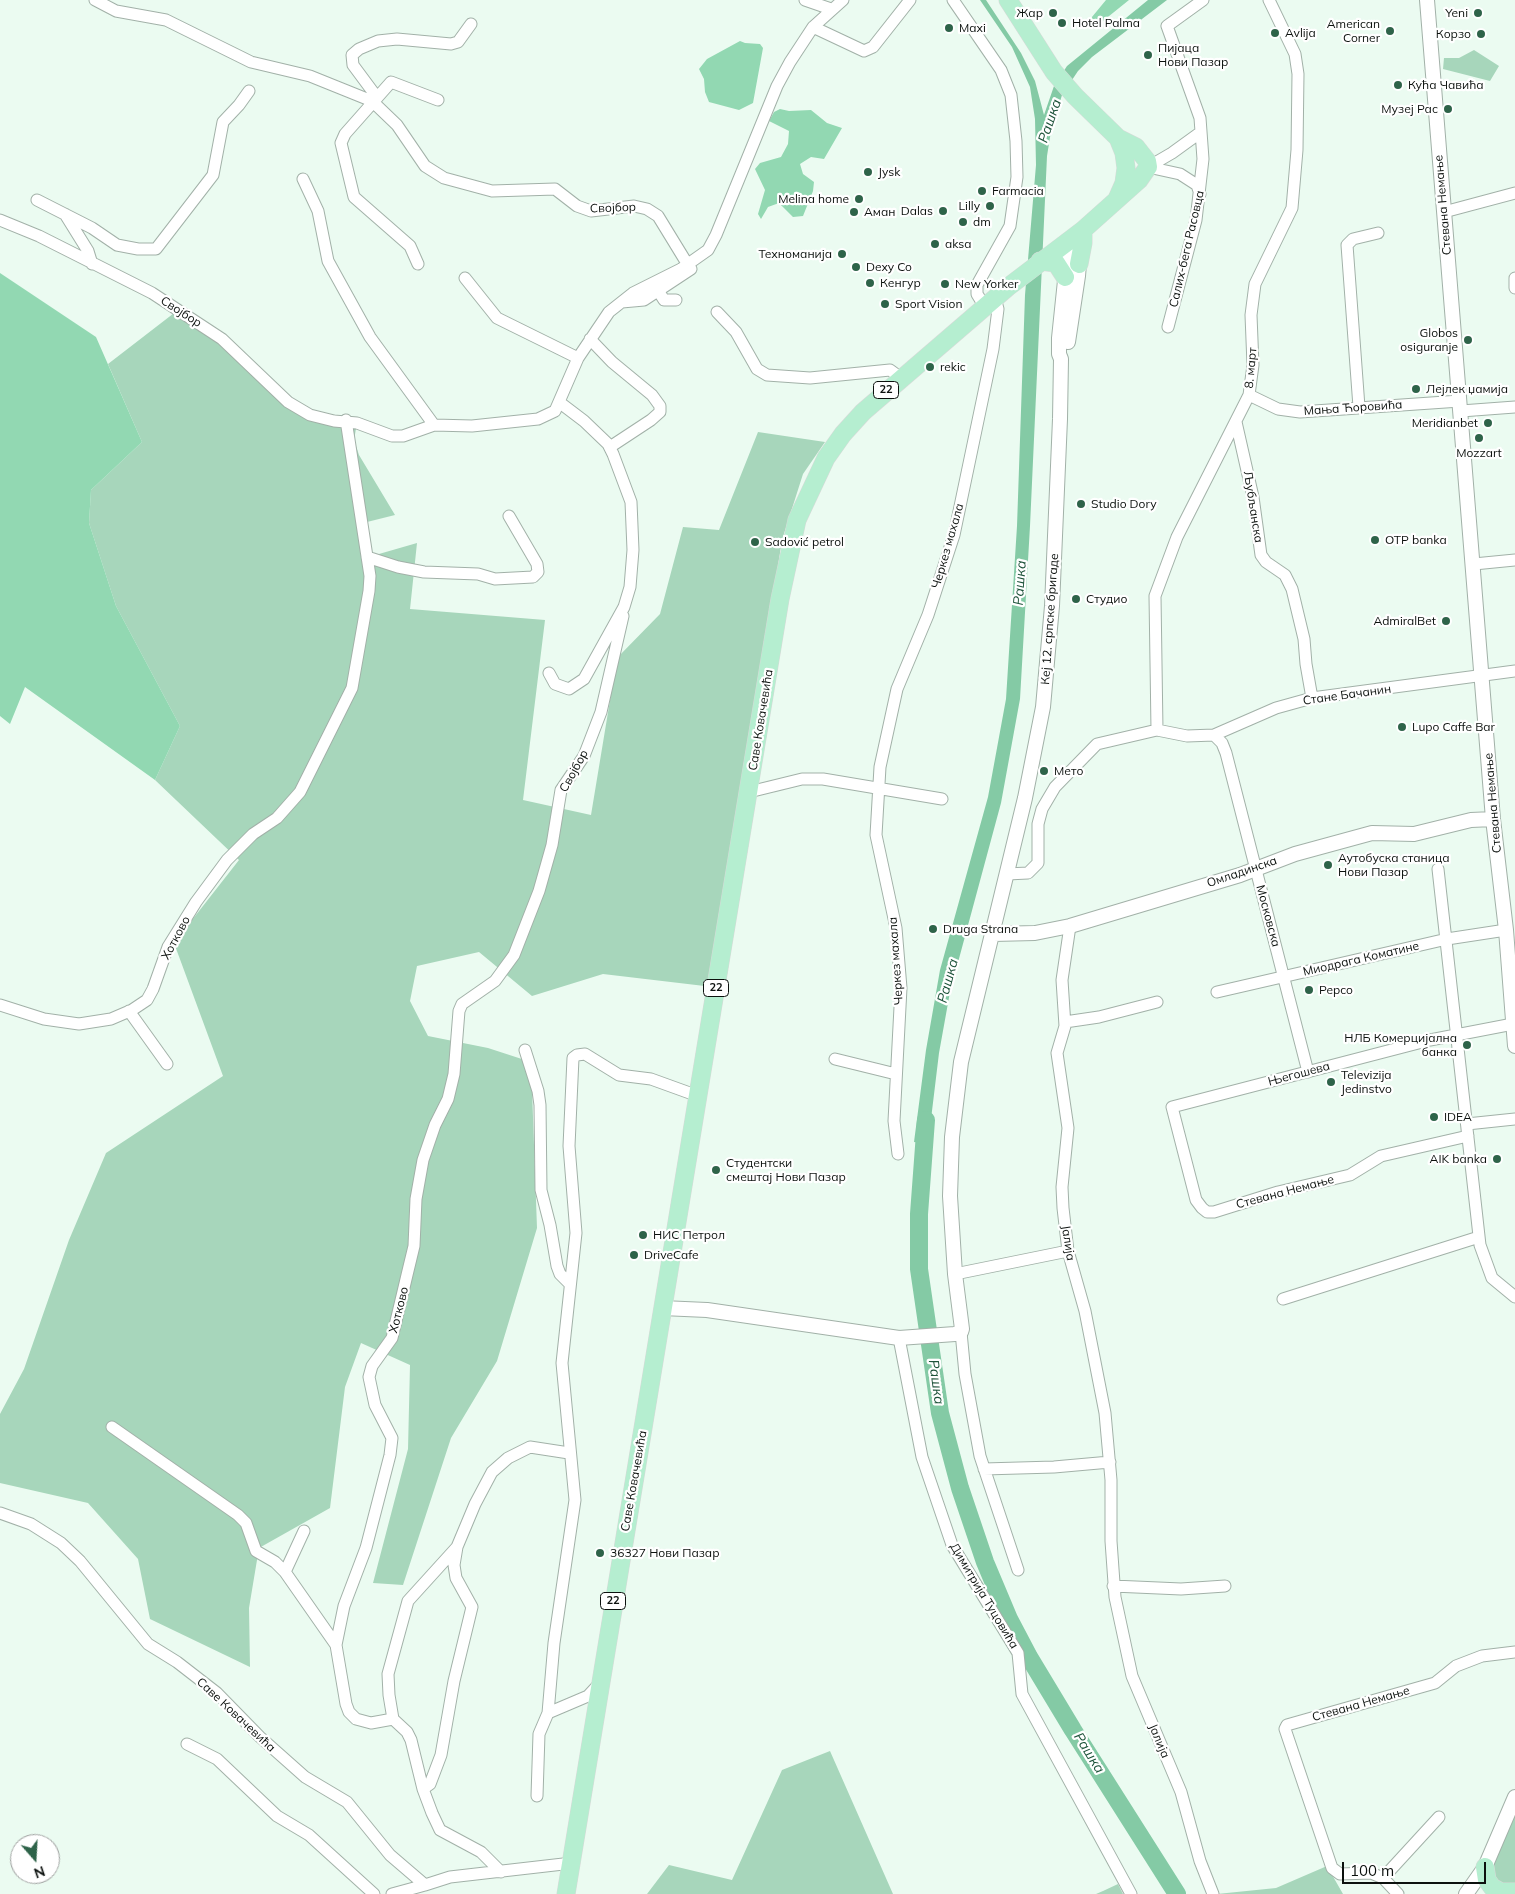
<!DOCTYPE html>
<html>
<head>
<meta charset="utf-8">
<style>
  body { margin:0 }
  #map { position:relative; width:1515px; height:1894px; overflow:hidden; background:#ebfbf1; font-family:Mulish,sans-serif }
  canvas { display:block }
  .north { position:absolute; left:10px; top:1834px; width:50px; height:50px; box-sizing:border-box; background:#fff; border:1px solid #9ea09f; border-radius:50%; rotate:161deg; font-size:14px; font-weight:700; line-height:20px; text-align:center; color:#0c110e }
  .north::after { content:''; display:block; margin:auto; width:18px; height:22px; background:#2e6349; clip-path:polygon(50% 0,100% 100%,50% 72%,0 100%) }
  .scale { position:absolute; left:1342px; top:1862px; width:144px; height:22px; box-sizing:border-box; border:2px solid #0c110e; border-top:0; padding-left:6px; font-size:15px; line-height:18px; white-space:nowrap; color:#0c110e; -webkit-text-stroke:4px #fff; paint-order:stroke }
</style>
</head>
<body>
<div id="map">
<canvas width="1515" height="1894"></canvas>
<div class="north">N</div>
<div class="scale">100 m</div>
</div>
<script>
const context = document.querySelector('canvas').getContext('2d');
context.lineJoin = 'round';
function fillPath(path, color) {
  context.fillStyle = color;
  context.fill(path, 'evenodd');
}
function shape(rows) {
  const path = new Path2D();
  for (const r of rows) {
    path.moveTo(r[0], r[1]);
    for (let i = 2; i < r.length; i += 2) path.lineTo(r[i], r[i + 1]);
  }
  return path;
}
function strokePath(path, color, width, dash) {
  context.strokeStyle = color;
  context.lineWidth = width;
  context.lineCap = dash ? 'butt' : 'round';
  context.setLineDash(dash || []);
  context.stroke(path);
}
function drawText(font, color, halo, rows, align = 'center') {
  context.font = font + ' Mulish,sans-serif';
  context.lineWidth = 4.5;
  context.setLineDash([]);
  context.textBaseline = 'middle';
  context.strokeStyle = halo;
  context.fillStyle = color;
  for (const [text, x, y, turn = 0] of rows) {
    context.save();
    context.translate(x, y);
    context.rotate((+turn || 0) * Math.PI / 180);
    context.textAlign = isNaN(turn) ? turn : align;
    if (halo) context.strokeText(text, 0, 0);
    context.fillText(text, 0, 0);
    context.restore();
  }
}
fillPath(shape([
  [1474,50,1499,66,1490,81,1443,69,1444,58,1459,58],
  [178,310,298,409,357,423,354,440,359,455,395,515,363,523,372,556,417,543,410,609,545,620,523,800,591,815,617,658,660,614,683,527,719,530,758,432,825,442,803,474,782,540,713,987,603,974,532,996,479,952,417,966,410,1001,428,1036,488,1048,531,1062,537,1228,497,1361,451,1438,403,1585,373,1583,408,1449,410,1365,361,1343,345,1387,330,1508,259,1548,249,1608,250,1667,150,1619,138,1559,88,1503,0,1483,0,1414,24,1369,69,1240,106,1153,223,1076,174,943,239,860,155,780,180,726,116,606,89,523,91,490,142,442,108,364],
  [830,1751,893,1894,647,1894,669,1865,732,1880,782,1770],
  [1515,1797,1515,1892,1487,1880],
  [1327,1866,1343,1894,1217,1894,1276,1888],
  [1118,1884,1123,1894,1096,1894,1103,1891]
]), '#a7d6bb');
fillPath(shape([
  [1106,0,1129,0,1093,29,1087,23],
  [740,41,745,43,760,44,763,48,753,103,739,110,709,102,705,92,704,79,699,69,707,59],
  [780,109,789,111,811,110,827,123,842,128,824,159,811,157,800,164,803,174,814,182,813,191,803,216,793,217,779,203,768,207,761,219,758,214,765,190,755,169,760,163,781,157,788,144,789,131,769,121,774,112],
  [0,273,96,337,142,442,91,490,89,523,116,606,180,726,155,780,25,687,10,724,0,716]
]), '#92d8b2');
fillPath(shape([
  [980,0,986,0,1021,53,1035,81,1044,115,1054,86,1067,66,1148,0,1167,0,1092,57,1078,71,1062,95,1051,131,1047,156,1030,526,1020,699,1001,803,950,992,939,1053,928,1144,914,1142,926,1050,940,970,988,797,1006,699,1017,526,1025,295,1036,165,1035,119,1030,87,1012,47]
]), '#84caa5');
strokePath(shape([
  [926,1120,919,1214,919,1269,940,1413,960,1488,985,1562,1009,1619,1029,1657,1073,1730,1177,1894]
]), '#84caa5', 18);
const minor = shape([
  [95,0,116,11,166,20,251,62,310,76,372,101,397,125,425,166,444,178,492,191,555,189,577,206,591,211,634,206,647,209,658,216,688,265],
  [805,0,831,9],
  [953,0,1001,70,1011,95,1016,141,1017,177,1010,226,977,285,977,294,985,307],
  [813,27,864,51,873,47,910,0],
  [376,96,353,65,352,55,359,49,378,41,397,39,451,44,458,42,471,24],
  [1148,167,1172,153,1201,132],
  [1148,167,1180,174,1197,185,1200,194],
  [303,179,318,211,328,261,370,337,434,425],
  [37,200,92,228,117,245,138,249,156,249,213,175,223,122,239,105,249,91],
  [1444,212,1515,193],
  [65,214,88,251,92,264],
  [0,220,39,236,152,293,222,339,288,402,310,415,334,421,357,423,392,436,403,436,434,425,472,426,538,419,555,411,578,358,609,312,633,293,681,269,708,250,716,235,777,86,790,62,813,27,843,0],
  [418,264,410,246,354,197,341,143,345,134,391,82,438,100],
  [465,278,497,318,578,358],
  [1515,278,1515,288],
  [659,292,664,300,676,300],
  [622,302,644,300,691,269],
  [717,312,736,332,757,369,767,375,810,378,890,370,901,378],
  [1168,327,1196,220,1203,159,1200,118,1167,26,1203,0],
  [590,339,612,362,652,395,660,406,660,412,651,420,610,447],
  [1249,395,1278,409,1300,412,1460,401],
  [1359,407,1347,245,1353,239,1378,233],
  [1461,411,1515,407],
  [1236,422,1253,497,1261,555,1266,562,1285,575,1292,589,1304,639,1306,664,1312,698],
  [367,557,398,567,424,572,478,574,495,579,533,577,538,572,537,564,509,516],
  [1474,564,1515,560],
  [549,673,555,684,569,689,584,679,624,607,630,587,633,550,631,502,613,454,608,444,584,421,559,402],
  [1157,730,1155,596,1177,537,1249,395,1253,365,1251,315,1255,284,1292,208,1297,150,1298,74,1295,54,1269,0],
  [1214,735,1222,743,1226,753,1308,1072],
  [749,792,802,779,823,779,942,799],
  [1438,869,1480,1245,1492,1278,1515,1297],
  [1007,874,1028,873,1038,863,1038,824,1042,809,1055,787,1097,744,1157,730,1187,736,1214,735,1276,708,1312,698,1515,671],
  [1070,926,1062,980,1065,1026,1057,1053,1068,1128,1062,1187,1063,1208,1068,1251,1085,1311,1105,1413,1111,1480,1111,1541,1115,1597,1132,1676,1181,1792,1200,1861,1213,1894],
  [1217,992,1447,939,1506,930],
  [0,1005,44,1019,79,1024,111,1019,132,1010,147,1000,153,989,168,947,196,902,227,860,253,834,277,818,300,792,352,688,369,591,370,576,346,420],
  [129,1011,167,1064],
  [1065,1022,1099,1017,1157,1002],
  [525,1050,538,1091,540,1105,541,1190,550,1225,557,1266,560,1274,569,1283],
  [835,1059,896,1074],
  [1467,1124,1515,1119],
  [1468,1136,1381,1156,1350,1175,1278,1192,1214,1212,1207,1212,1202,1208,1196,1200,1172,1107,1430,1040,1513,1024],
  [898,1154,894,1121,901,988,896,928,876,835,880,767,897,689,928,615,954,535,993,349,998,309,995,298],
  [955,1274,1068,1251],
  [1283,1299,1479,1237],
  [961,1332,965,1374,980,1456,1018,1570],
  [899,1338,922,1457,952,1545,1018,1653,1022,1694,1131,1894],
  [112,1427,238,1515,246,1523,256,1551,275,1562,285,1572],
  [984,1469,1054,1467,1110,1462],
  [0,1513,31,1524,61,1543,80,1561,148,1644,177,1662,217,1693,260,1737,305,1777,347,1802,390,1855,425,1885,450,1877,572,1863],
  [304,1531,285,1572,336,1645],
  [457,1547,408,1601,388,1674,389,1695,393,1719,407,1732,411,1740,423,1789,432,1813,440,1830,481,1852,501,1872],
  [1113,1586,1181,1589,1225,1586],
  [548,1713,588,1696,600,1683],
  [393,1719,371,1723,356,1719,349,1712,346,1704,336,1645,344,1606,366,1548,390,1455,392,1438,375,1405,369,1377,372,1366,392,1338,407,1275,414,1246,416,1199,423,1160,435,1125,448,1099,454,1074,459,1011,462,1004,495,981,514,955,539,891,552,845,561,790,584,756,601,712,623,616,621,613],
  [187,1744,217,1759,277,1816,309,1835,374,1894],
  [423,1789,430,1784,441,1755,454,1681,472,1607,456,1578,454,1565,457,1547,475,1504,492,1472,508,1458,530,1447,569,1453],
  [537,1796,539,1734,548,1713,554,1643,575,1500,562,1363,576,1233,569,1146,573,1058,577,1055,585,1054,619,1075,651,1079,698,1096],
  [1383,1878,1439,1817],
  [392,1894,425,1885],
  [1398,1894,1383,1878,1371,1873,1340,1874,1332,1868,1285,1729,1287,1725,1435,1683,1456,1666,1482,1656,1515,1652]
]);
const tertiary = shape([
  [1427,0,1493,819,1506,930,1515,1046],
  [1068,342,1078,276,1079,264,1075,255],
  [993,934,1035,933,1070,926,1240,875,1295,854,1372,833,1414,834,1471,820,1493,819],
  [662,1308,707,1310,899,1338,955,1334,961,1332,962,1329,955,1274,950,1196,952,1137,961,1062,1025,798,1043,707,1052,606,1060,419,1061,359,1059,354,1059,338,1068,252,1066,242],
  [1466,1894,1485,1867,1515,1797]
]);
const primary = shape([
  [1008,0,1054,72,1075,96,1118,138,1124,153,1126,168,1124,183,1117,199],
  [1040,261,1056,263,1065,277],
  [1079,264,1083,243,1083,230],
  [1485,1867,1487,1880,1492,1887,1501,1892,1515,1892],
  [566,1894,780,599,797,520,826,458,843,434,863,412,1008,287,1083,230,1139,180,1148,167,1147,161,1136,147,1118,138]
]);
strokePath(minor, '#a2b1a8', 13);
strokePath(tertiary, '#a2b1a8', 16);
strokePath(primary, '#d8d9d8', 19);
strokePath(minor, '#fff', 11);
strokePath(tertiary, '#fff', 14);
strokePath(primary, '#b5eed0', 18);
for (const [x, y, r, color] of [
  [1053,13,5,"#2e6349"],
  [1478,13,5,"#2e6349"],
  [1062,23,5,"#2e6349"],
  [949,28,5,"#2e6349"],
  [1390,31,5,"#2e6349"],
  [1275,33,5,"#2e6349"],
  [1481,34,5,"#2e6349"],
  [1148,55,5,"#2e6349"],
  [1398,85,5,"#2e6349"],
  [1448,109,5,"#2e6349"],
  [868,172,5,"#2e6349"],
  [982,191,5,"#2e6349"],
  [859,199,5,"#2e6349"],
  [990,206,5,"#2e6349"],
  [943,211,5,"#2e6349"],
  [854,212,5,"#2e6349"],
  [963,222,5,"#2e6349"],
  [935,244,5,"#2e6349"],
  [842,254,5,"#2e6349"],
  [856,267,5,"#2e6349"],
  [870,283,5,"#2e6349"],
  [945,284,5,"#2e6349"],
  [885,304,5,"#2e6349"],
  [1468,340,5,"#2e6349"],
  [930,367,5,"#2e6349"],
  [1416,389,5,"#2e6349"],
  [1488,423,5,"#2e6349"],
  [1479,438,5,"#2e6349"],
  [1081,504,5,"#2e6349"],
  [1375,540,5,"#2e6349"],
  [755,542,5,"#2e6349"],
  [1076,599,5,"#2e6349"],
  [1446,621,5,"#2e6349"],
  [1402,727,5,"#2e6349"],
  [1044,771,5,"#2e6349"],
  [1328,865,5,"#2e6349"],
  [933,929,5,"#2e6349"],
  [1309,990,5,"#2e6349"],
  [1467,1045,5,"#2e6349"],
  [1331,1082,5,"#2e6349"],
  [1434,1117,5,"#2e6349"],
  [1497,1159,5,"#2e6349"],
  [716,1170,5,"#2e6349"],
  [643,1235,5,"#2e6349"],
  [634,1255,5,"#2e6349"],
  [600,1553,5,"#2e6349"]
]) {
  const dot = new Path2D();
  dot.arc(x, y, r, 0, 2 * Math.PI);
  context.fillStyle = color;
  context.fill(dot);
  strokePath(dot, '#fff', 2);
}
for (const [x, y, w] of [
  [886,390,25],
  [716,988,25],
  [613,1601,25]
]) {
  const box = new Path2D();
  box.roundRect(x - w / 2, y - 8.5, w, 17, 4);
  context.fillStyle = '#fff';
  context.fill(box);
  strokePath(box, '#0c110e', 1);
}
drawText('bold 11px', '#0c110e', null, [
  ["22",886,390],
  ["22",716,988],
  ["22",613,1601]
]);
drawText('12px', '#0c110e', '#fff', [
  ["Жар",1043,13,"right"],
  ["Yeni",1468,13,"right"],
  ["Hotel Palma",1072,23],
  ["American",1380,24,"right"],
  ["Corner",1380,38,"right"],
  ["Maxi",959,28],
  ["Avlija",1285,33],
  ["Корзо",1471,34,"right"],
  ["Пијаца",1158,48],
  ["Нови Пазар",1158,62],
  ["Кућа Чавића",1408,85],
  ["Музеј Рас",1438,109,"right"],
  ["Jysk",878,172],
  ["Farmacia",992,191],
  ["Melina home",849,199,"right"],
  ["Lilly",980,206,"right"],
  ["Dalas",933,211,"right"],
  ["Аман",864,212],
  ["dm",973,222],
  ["aksa",945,244],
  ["Техноманија",832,254,"right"],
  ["Dexy Co",866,267],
  ["Кенгур",880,283],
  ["New Yorker",955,284],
  ["Sport Vision",895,304],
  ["Globos",1458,333,"right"],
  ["osiguranje",1458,347,"right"],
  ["rekic",940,367],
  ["Лејлек џамија",1426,389],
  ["Meridianbet",1478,423,"right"],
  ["Mozzart",1479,453,"center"],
  ["Studio Dory",1091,504],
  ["OTP banka",1385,540],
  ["Sadović petrol",765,542],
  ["Студио",1086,599],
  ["AdmiralBet",1436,621,"right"],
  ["Lupo Caffe Bar",1412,727],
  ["Мето",1054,771],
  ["Аутобуска станица",1338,858],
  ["Нови Пазар",1338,872],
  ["Druga Strana",943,929],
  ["Pepco",1319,990],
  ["НЛБ Комерцијална",1457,1038,"right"],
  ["банка",1457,1052,"right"],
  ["Televizija",1341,1075],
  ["Jedinstvo",1341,1089],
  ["IDEA",1444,1117],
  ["AIK banka",1487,1159,"right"],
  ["Студентски",726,1163],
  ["смештај Нови Пазар",726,1177],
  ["НИС Петрол",653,1235],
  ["DriveCafe",644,1255],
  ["36327 Нови Пазар",610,1553]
], 'left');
drawText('12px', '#0c110e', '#fff', [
  ["Стевана Немање",1443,205,-95],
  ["Својбор",613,208,-2],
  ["Салих-бега Расовца",1187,249,-77],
  ["Својбор",181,312,33],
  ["8. март",1251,368,-85],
  ["Мања Ћоровића",1353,408,-4],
  ["Љубљанска",1253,507,81],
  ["Черкез махала",948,546,-74],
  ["Кеј 12. српске бригаде",1050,619,-86],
  ["Стане Бачанин",1347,695,-8],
  ["Саве Ковачевића",761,720,-81],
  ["Својбор",574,771,-61],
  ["Стевана Немање",1493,803,-95],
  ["Омладинска",1242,872,-19],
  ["Московска",1268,916,75],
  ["Хотково",176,938,-62],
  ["Миодрага Коматине",1361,959,-13],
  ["Черкез махала",896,961,-94],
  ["Његошева",1299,1074,-15],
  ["Стевана Немање",1285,1192,-15],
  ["Јалија",1068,1243,81],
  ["Хотково",399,1310,-76],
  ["Саве Ковачевића",634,1481,-80],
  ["Димитрија Туцовића",984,1596,59],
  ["Стевана Немање",1361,1704,-16],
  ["Саве Ковачевића",236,1715,43],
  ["Јалија",1159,1741,67]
]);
drawText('italic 14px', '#1c5239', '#fff', [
  ["Рашка",1050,121,-71],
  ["Рашка",1020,583,-86],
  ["Рашка",948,981,-75],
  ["Рашка",936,1382,82],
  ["Рашка",1089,1753,58]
]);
</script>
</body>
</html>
